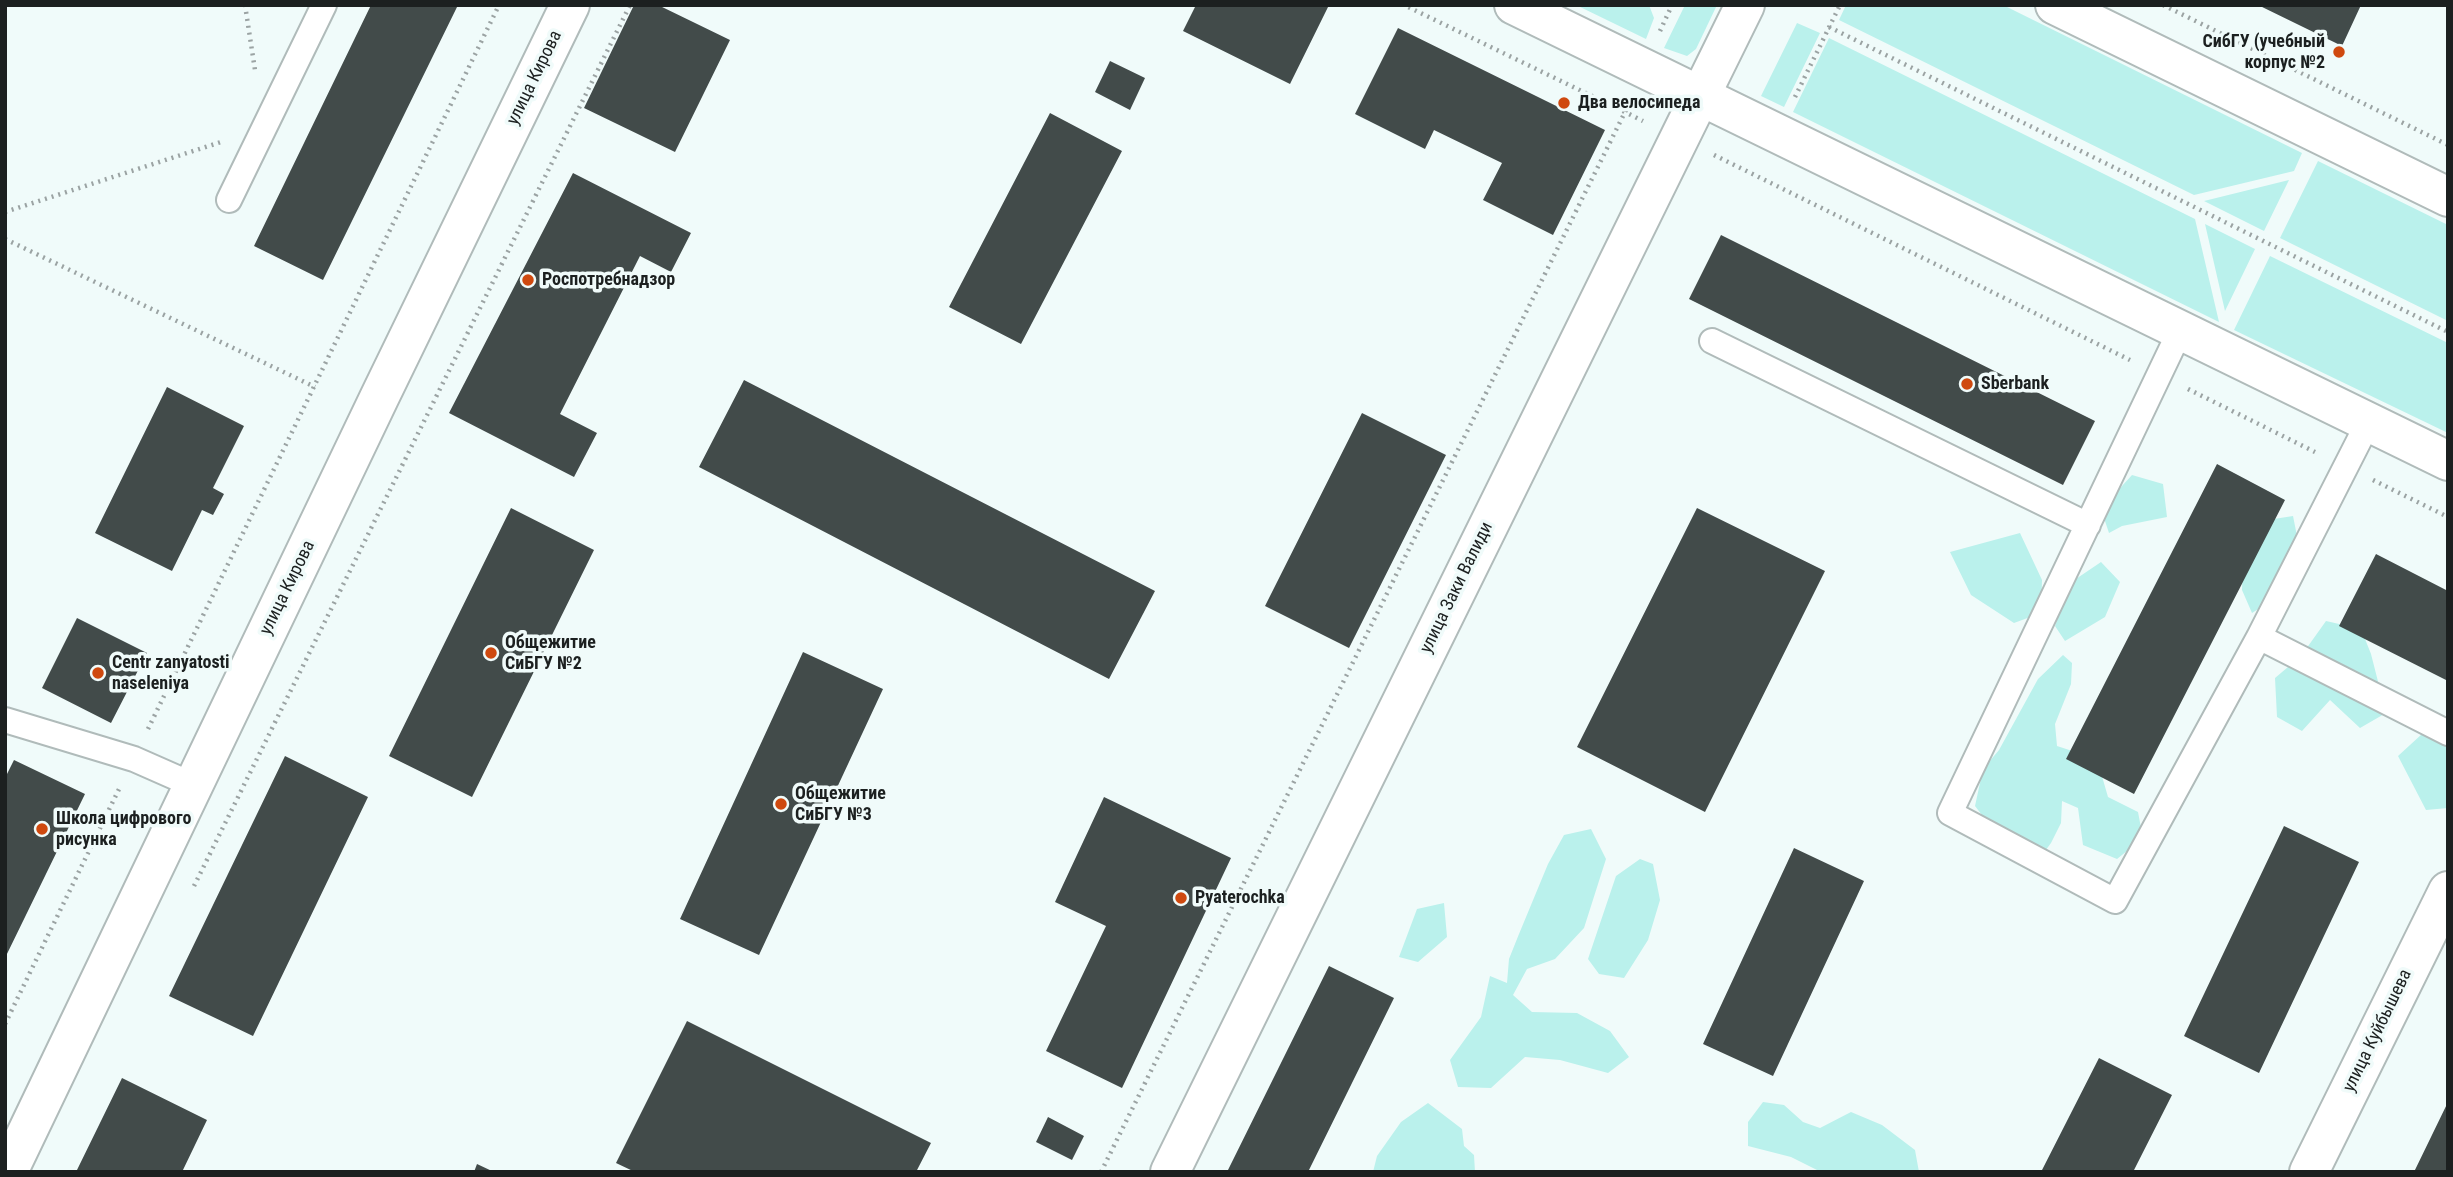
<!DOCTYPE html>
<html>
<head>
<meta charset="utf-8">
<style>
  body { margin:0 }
  #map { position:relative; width:2453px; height:1177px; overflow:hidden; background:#f0fbfa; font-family:"Roboto Condensed",sans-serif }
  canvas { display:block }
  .frame { position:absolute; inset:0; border:7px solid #1c2020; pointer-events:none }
</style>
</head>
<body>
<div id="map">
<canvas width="2453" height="1177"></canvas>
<div class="frame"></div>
</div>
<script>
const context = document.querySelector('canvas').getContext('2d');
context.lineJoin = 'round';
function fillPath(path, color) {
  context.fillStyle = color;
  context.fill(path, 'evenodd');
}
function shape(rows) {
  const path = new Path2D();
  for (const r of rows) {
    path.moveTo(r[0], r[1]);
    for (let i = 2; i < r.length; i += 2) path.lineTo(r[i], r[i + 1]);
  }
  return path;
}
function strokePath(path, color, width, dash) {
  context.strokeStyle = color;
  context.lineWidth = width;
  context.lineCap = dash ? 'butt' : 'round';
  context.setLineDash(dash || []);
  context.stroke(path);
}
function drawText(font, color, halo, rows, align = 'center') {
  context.font = font + ' "Roboto Condensed",sans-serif';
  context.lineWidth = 7;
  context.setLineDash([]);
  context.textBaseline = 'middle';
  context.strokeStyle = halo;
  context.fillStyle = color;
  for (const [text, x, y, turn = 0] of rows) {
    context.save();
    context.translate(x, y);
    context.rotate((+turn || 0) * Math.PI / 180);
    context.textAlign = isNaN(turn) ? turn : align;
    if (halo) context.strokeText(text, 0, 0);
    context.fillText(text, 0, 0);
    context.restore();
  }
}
fillPath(shape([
  [1576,5,1649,5,1654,18,1646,39],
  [1685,5,1717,5,1696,49,1687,56,1664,48],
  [1846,5,2003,5,2302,153,2294,171,2194,195,1839,20],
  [1797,23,1820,33,1784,107,1761,96],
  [1829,38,2195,219,2219,322,1793,112],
  [2318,161,2448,225,2448,321,2280,238],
  [2289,180,2264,231,2204,201],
  [2205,224,2255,249,2225,311],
  [2270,256,2448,343,2448,433,2234,330],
  [2132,475,2163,484,2167,517,2122,526,2109,533,2101,509],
  [2293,516,2302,561,2282,594,2252,613,2242,590,2243,557,2261,521],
  [2020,533,2042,580,2041,613,2014,623,1971,595,1950,552],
  [2101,562,2120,582,2105,617,2065,641,2055,626,2070,583],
  [2326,621,2361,629,2371,654,2386,713,2360,728,2330,700,2302,731,2277,717,2275,678,2301,656],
  [2063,655,2072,663,2071,684,2055,724,2057,746,2097,759,2108,797,2138,812,2143,838,2117,859,2083,845,2078,808,2062,801,2061,823,2051,843,2034,866,1998,836,1975,806,1983,769,1999,750,2038,679],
  [2447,725,2448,808,2426,810,2398,756,2422,734],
  [1591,829,1606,859,1584,928,1555,959,1527,969,1513,995,1532,1012,1577,1013,1610,1031,1629,1057,1608,1073,1560,1060,1525,1057,1491,1088,1458,1087,1450,1060,1481,1017,1490,976,1507,983,1509,959,1519,934,1548,864,1564,835],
  [1640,859,1653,864,1660,900,1648,940,1624,978,1599,974,1588,959,1616,876],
  [1444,903,1447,937,1418,962,1399,957,1417,909],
  [1763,1102,1784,1105,1803,1122,1820,1128,1851,1112,1882,1125,1915,1150,1919,1172,1821,1172,1791,1157,1748,1146,1748,1122],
  [1428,1103,1462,1129,1464,1146,1474,1155,1475,1172,1373,1172,1377,1156,1401,1122]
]), '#baf1ec');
fillPath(shape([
  [371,5,458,5,323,280,254,246],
  [634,5,658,5,730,40,675,152,584,108],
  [1196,5,1329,5,1290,84,1183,31],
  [2258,5,2361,5,2342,46],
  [1398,28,1605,130,1553,235,1483,200,1502,163,1434,130,1425,149,1355,114],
  [1110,61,1145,78,1130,110,1095,92],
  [1050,113,1122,151,1021,344,949,307],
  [573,173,691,233,671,272,640,256,560,414,597,433,574,477,449,413],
  [1721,235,2095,421,2063,485,1689,299],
  [744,380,1155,591,1109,679,699,467],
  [167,387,244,426,213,488,224,494,213,515,202,510,172,571,95,533],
  [1362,413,1446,455,1349,648,1265,606],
  [2217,464,2285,500,2134,794,2066,759],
  [511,508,594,550,472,797,389,756],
  [1697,508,1825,571,1705,812,1577,747],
  [2376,554,2448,591,2448,681,2339,626],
  [77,618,147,653,111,723,42,688],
  [803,652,883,689,759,955,680,919],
  [285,756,368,797,253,1036,169,996],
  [14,760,85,794,5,958,5,778],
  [1104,797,1231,858,1122,1088,1046,1051,1106,926,1055,902],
  [2284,826,2359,862,2259,1073,2184,1036],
  [1794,848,1864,881,1773,1076,1703,1044],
  [1329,966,1394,998,1308,1172,1227,1172],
  [687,1021,931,1143,916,1172,635,1172,616,1163],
  [2099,1058,2172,1095,2133,1172,2041,1172],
  [122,1078,207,1120,182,1172,76,1172],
  [2448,1102,2448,1172,2414,1172],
  [1048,1117,1084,1136,1072,1160,1036,1142],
  [477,1164,494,1172,474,1172]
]), '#424b4a');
const service = shape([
  [229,200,324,5],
  [2180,331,1950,813,2115,901,2259,637,2368,423],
  [1712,341,2088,525],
  [2259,637,2448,733],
  [5,720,134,759,193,785]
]);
const minor = shape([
  [8,1172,380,396,570,5],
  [2309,1172,2448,891]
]);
const tertiary = shape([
  [1170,1172,1745,5]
]);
const secondary = shape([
  [1514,5,2448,461],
  [2055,5,2448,197]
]);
strokePath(service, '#b0bbba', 28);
strokePath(minor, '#b0bbba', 42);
strokePath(tertiary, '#b0bbba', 42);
strokePath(secondary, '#b0bbba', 42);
strokePath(shape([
  [245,5,255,70],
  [2163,5,2448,145],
  [1829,27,2448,332],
  [1660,31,1672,5],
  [1795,97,1840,5],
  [1626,110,1625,112,1643,121],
  [1714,155,2130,360],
  [5,212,221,142],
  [5,239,315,387],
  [2188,389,2315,452],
  [2373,480,2448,517],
  [148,729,499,5],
  [194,886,630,5],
  [5,1024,120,787],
  [1101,1172,1625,112,1404,5]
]), '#9ba3a3', 4.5, [2, 5]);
strokePath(service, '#fff', 24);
strokePath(minor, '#fff', 38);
strokePath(tertiary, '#fff', 38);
strokePath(secondary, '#fff', 38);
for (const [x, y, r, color] of [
  [2339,52,7,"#cf490f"],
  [1564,103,7,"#cf490f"],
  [528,280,7,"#cf490f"],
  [1967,384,7,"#cf490f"],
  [491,653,7,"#cf490f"],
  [98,673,7,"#cf490f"],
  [781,804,7,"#cf490f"],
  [42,829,7,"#cf490f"],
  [1181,898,7,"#cf490f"]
]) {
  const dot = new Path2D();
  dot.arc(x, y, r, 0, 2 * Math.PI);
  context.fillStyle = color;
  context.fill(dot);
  strokePath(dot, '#f0fbfa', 2.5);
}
drawText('bold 18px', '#1c2020', '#f0fbfa', [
  ["СибГУ (учебный",2325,42,"right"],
  ["корпус №2",2325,63,"right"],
  ["Два велосипеда",1578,103],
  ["Роспотребнадзор",542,280],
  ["Sberbank",1981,384],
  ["Общежитие",505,643],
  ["СиБГУ №2",505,664],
  ["Centr zanyatosti",112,663],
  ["naseleniya",112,684],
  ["Общежитие",795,794],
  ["СиБГУ №3",795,815],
  ["Школа цифрового",56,819],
  ["рисунка",56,840],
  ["Pyaterochka",1195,898]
], 'left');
drawText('18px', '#1c2020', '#f0fbfa', [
  ["улица Кирова",535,78,-64],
  ["улица Кирова",288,588,-64],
  ["улица Заки Валиди",1457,588,-64],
  ["улица Куйбышева",2378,1031,-64]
]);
</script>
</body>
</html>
